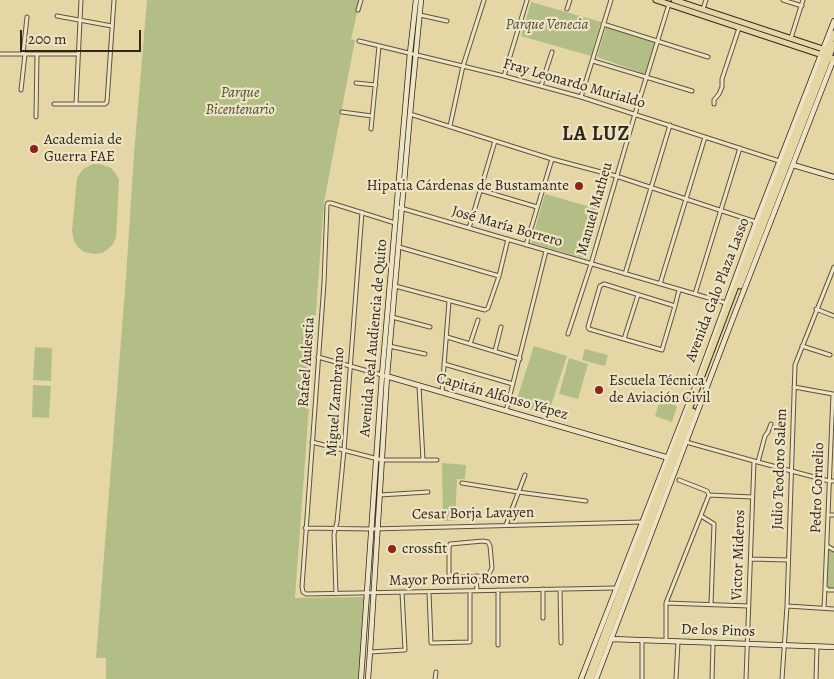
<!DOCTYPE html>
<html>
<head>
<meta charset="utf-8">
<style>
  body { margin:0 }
  #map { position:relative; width:834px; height:679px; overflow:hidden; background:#e4d6a5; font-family:Alegreya,serif }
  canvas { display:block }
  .scale { position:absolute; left:20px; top:30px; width:121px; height:22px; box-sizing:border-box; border:2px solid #32271b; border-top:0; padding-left:6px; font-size:15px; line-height:18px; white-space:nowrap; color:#32271b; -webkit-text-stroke:4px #ede4c4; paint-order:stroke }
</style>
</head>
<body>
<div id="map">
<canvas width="834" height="679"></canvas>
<div class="scale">200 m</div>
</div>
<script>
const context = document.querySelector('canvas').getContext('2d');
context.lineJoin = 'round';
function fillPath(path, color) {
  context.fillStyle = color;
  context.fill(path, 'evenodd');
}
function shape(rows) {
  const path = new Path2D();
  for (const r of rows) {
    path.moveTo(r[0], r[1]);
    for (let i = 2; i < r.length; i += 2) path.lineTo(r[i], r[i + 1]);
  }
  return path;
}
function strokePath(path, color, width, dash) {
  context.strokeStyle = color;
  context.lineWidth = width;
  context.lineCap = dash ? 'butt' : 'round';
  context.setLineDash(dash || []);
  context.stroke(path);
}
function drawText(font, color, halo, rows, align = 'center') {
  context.font = font + ' Alegreya,serif';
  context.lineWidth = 4.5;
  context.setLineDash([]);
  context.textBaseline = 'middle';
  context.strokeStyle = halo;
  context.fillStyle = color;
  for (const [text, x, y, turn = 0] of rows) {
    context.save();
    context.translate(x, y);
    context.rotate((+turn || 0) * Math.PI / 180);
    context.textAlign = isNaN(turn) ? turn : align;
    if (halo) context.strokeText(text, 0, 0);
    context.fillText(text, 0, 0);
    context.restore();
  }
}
fillPath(shape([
  [147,0,360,0,351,39,355,40,324,202,295,598,364,597,363,679,106,679,106,658,96,658,126,277,134,154],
  [531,2,601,22,591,56,521,36],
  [606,27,655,42,645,74,597,57],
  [93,164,100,164,111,168,116,174,119,180,116,237,113,244,108,249,102,253,95,254,84,252,78,247,74,241,72,231,77,178,83,169],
  [545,194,601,210,587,259,531,243],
  [534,346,567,356,548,415,515,405],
  [35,347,52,348,51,381,33,380],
  [585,349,608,355,605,366,582,360],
  [569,358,588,364,578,399,559,394],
  [33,385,51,386,49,418,32,417],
  [660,400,677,406,672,422,655,416],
  [442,463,466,465,465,479,457,479,455,521,443,521],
  [827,546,834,546,834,590,829,590,825,587]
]), '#b3be87');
const street = shape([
  [783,0,802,6],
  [567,9,570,0],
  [703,9,706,0],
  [358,10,361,0],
  [420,15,447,21],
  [57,16,112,26],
  [603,24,708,57],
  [791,38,803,0],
  [359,41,504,76,581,97,779,161],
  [0,54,78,54],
  [23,54,27,17],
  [593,61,692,91],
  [504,76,527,0],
  [356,83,376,85],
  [541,86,552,52],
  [21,90,25,54],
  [581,97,611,0],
  [54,104,105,104,107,102,114,0],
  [76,104,81,0],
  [714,104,714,100,719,94,722,87,722,79,739,28],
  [342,112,372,116],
  [410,114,552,159,616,176,756,222],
  [36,117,37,54],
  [450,126,463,66,484,0],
  [371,129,379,46],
  [480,190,537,207],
  [397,207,726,303],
  [395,223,331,203,328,203,327,205,324,283,302,587,303,592,306,594,616,588],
  [469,228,495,141],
  [526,245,552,159],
  [399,247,499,276],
  [625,274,670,125],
  [660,284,705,137],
  [395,286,485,310,488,308,499,276,508,239],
  [695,294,740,148],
  [675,306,604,284,600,286,588,327,589,329,662,350,675,306,679,290],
  [816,309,834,316],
  [392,317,430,327],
  [568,334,591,264,635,114,669,4],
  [447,337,520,359],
  [624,339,638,295],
  [470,344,478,320],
  [389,346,425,354],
  [802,346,830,355],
  [495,351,501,327],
  [318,357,382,375],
  [444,364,513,384],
  [419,386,423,460],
  [794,387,833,394],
  [442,392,449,301],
  [833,394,825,587,828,590,834,590],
  [506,411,546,251],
  [312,442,382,460,437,460],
  [686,442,754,461,829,481,834,481],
  [758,462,765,436,768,432,771,424],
  [679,480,707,491,709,495],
  [462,483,518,492,586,501],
  [380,495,428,492],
  [709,495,752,497],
  [828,515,834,515],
  [701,516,714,524,711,604],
  [506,525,525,475],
  [305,528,372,529,642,522],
  [483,541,488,542,490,546,492,568,489,574,484,576,458,577,450,575,449,573,449,548,450,544,483,541],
  [827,546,834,550],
  [751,559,788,560],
  [476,576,477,591],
  [543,589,543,618],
  [560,589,561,643],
  [498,590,498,645],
  [429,592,431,643,470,642,470,591],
  [336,594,334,534,337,522,344,450,362,212],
  [666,603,749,606],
  [787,606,834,609],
  [824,608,825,588],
  [666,641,666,603,709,495],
  [370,652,405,650,402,592],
  [435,679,436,672],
  [642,679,642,641],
  [676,679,678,642],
  [712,679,713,644],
  [746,679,754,461],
  [782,679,787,606,795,365,834,267],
  [816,679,817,647]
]);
const secondary = shape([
  [793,165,834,177],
  [386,376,669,458],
  [611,639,834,647],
  [361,679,382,375,410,53,416,0],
  [368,679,370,652,387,376,410,114,421,0],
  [581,679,699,377,756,222,834,21],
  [596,679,730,326,834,58]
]);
const primary = shape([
  [656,0,834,59],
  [674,0,829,51],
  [740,286,834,44],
  [587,679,747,257,834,33],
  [591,679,693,411]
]);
strokePath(street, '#5e533e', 5);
strokePath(secondary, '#32271b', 6);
strokePath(primary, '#32271b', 7);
strokePath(street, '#ede4c4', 3);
strokePath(secondary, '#ede4c4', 4.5);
strokePath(primary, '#e4d6a5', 5);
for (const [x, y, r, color] of [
  [34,149,5,"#8f2418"],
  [579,186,5,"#8f2418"],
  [599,390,5,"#8f2418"],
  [392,549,5,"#8f2418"]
]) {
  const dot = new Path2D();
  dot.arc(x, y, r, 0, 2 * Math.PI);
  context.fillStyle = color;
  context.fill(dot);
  strokePath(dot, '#ede4c4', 2);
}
drawText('italic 15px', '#524d36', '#ede4c4', [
  ["Parque Venecia",547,25],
  ["Parque",240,93],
  ["Bicentenario",240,110]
]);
drawText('15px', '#32271b', '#ede4c4', [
  ["Fray Leonardo Murialdo",574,84,16],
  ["Manuel Matheu",595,209,-74],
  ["José María Borrero",507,227,16],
  ["Avenida Galo Plaza Lasso",718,290,-69],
  ["Avenida Real Audiencia de Quito",374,338,-85],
  ["Rafael Aulestia",307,362,-86],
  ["Capitán Alfonso Yépez",502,397,16],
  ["Miguel Zambrano",336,402,-86],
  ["Julio Teodoro Salem",780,469,-88],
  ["Pedro Cornelio",818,488,-88],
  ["Cesar Borja Lavayen",473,514,-1],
  ["Victor Mideros",739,555,-88],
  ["Mayor Porfirio Romero",459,580,-1],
  ["De los Pinos",718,631,2]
]);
drawText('15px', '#32271b', '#ede4c4', [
  ["Academia de",44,140],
  ["Guerra FAE",44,157],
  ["Hipatia Cárdenas de Bustamante",569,186,"right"],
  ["Escuela Técnica",609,381],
  ["de Aviación Civil",609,398],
  ["crossfit",402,549]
], 'left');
context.letterSpacing = '1px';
drawText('bold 20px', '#32271b', '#ede4c4', [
  ["LA LUZ",596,135]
]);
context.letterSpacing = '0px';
</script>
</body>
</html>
